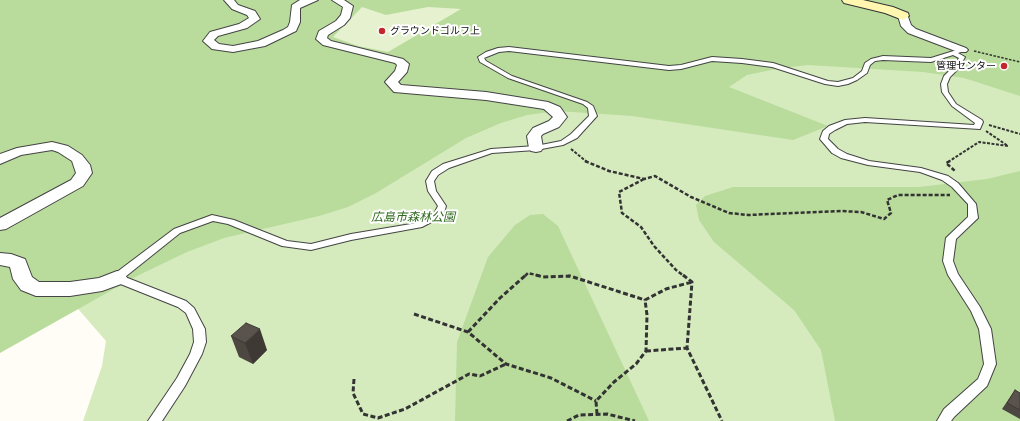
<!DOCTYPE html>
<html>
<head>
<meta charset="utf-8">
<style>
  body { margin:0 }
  canvas { display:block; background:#fffdf5 }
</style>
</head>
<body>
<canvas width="1020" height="421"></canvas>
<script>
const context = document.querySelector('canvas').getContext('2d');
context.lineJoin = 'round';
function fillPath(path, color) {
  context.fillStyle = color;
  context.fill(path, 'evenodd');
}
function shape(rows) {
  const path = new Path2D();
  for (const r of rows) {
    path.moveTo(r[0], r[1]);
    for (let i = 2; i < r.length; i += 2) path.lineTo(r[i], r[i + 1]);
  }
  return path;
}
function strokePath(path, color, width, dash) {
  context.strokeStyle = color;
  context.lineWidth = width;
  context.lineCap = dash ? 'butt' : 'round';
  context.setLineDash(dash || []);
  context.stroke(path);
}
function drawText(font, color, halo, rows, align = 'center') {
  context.font = font + ' "PT Serif","Noto Sans JP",serif';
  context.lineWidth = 4;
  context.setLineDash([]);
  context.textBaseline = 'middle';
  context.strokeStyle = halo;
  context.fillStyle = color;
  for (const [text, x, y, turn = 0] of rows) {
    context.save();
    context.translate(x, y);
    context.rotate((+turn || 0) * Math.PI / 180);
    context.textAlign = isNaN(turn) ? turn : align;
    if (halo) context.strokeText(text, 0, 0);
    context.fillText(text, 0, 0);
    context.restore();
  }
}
fillPath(shape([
  [1020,43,1020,421,83,421,102,366,106,341,73,303,235,106]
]), '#d5ebbd');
fillPath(shape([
  [0,0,1020,0,1020,96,964,78,923,72,808,65,781,68,747,75,729,87,828,126,793,140,632,116,557,111,527,115,501,123,466,138,376,193,348,207,319,216,224,238,187,252,137,276,0,353],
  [1020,171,1020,421,835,421,821,350,794,310,714,242,699,220,696,205,705,196,733,187,919,187,987,179],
  [543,214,558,226,649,421,455,421,457,342,488,257,515,225,530,215]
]), '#b9dc9c');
fillPath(shape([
  [362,7,386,15,428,7,461,9,388,52,358,46,333,37]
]), '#e6f2cf');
const lane = shape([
  [509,47,669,66,681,65,712,57,742,59,773,63,828,81,838,82,853,78,862,71,865,63,871,59,883,56,931,58,960,49,964,49,964,51,958,53,965,57,959,68,950,77,947,84,948,92,956,104,982,120,983,122,980,129,865,122,847,124,835,130,829,134,828,139,838,149,847,154,869,161,921,168,948,176,958,183,976,204,978,218,956,239,953,261,958,274,980,307,991,329,996,364,987,386,954,417,951,421,937,421,944,409,978,379,984,364,979,329,971,311,948,275,943,261,946,238,968,217,968,204,952,187,942,180,920,172,868,165,841,158,832,153,820,139,823,131,829,126,845,120,865,118,974,125,975,123,952,106,942,92,941,84,944,76,954,66,959,58,953,55,931,62,883,60,875,61,870,65,867,73,857,80,848,84,838,86,825,84,772,67,742,63,712,61,681,69,669,70,509,51,499,52,484,58,486,61,512,76,587,102,593,106,597,116,577,138,563,145,536,150,492,153,449,168,438,175,434,181,436,191,446,206,443,216,422,227,351,240,311,250,282,246,228,224,213,221,180,233,125,277,186,301,194,308,205,329,206,342,202,354,185,386,162,421,148,421,177,378,190,354,194,342,193,329,186,313,178,307,113,281,112,278,113,275,174,229,212,215,234,220,287,241,311,244,351,234,417,223,434,214,438,206,428,191,426,181,432,171,443,164,491,149,536,146,561,141,571,134,589,116,588,108,583,104,508,78,480,62,478,57,486,52,498,48,509,47]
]);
const street = shape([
  [224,0,234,0,238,5,255,11,260,19,247,28,218,36,214,40,219,44,233,46,258,41,283,30,288,27,290,22,292,5,300,0,318,0,300,8,300,22,296,31,265,46,233,52,212,49,203,41,210,32,239,24,249,18,247,15,232,9,224,0],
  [332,0,344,0,353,6,350,18,344,25,328,35,327,38,331,41,403,59,409,64,407,72,398,82,401,85,486,92,548,102,560,107,567,117,559,127,543,134,541,136,543,148,541,151,536,152,531,151,529,148,527,136,533,128,549,121,553,117,544,109,486,100,394,92,385,82,395,71,397,65,395,63,323,45,316,39,319,31,336,21,341,15,343,7,332,0],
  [903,13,907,14,911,25,916,29,966,48,968,50,966,52,958,52,908,33,901,26,898,16,903,13],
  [52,142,68,146,82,155,90,165,92,173,83,186,6,229,0,230,0,218,71,180,76,173,72,161,58,152,52,150,21,155,0,164,0,154,17,148,52,142],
  [0,253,11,254,25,259,32,277,39,282,70,282,99,278,117,271,124,273,127,278,124,283,102,291,70,296,36,296,21,290,13,279,10,267,0,265,0,253]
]);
const secondary = shape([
  [842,0,863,0,893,7,908,13,909,16,903,20,885,13,844,3,842,0]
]);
strokePath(lane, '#444', 2);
strokePath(street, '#444', 2);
strokePath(secondary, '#333', 2);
strokePath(shape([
  [974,51,1020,62]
]), '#333', 1.5, [2.5, 1.5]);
strokePath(shape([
  [989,125,1020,134],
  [571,149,587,162],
  [948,162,979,142,1008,146,986,131]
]), '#333', 2, [3, 1.5]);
strokePath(shape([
  [585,161,609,171,644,179,655,176,691,197,729,213,748,215,841,211,861,212,884,219,891,213,887,200,898,195,950,195],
  [950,161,946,163,955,171],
  [644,179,619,192,622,213,641,227,654,246,676,270,684,276],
  [525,276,528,273,540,276],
  [568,276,570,276]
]), '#333', 2.5, [4, 2]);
strokePath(shape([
  [536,275,543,277,570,276,645,300],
  [683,275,692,282,687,348,722,421],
  [414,314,468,332,506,364,551,378,596,401],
  [468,332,500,298,526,275],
  [646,351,687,348],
  [354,379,353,393,363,414,378,418,405,409,469,374,480,376,506,364],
  [597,414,596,401,614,382,636,364,646,351,647,315,645,300,666,289,692,282],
  [567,421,579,415,607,414,635,421]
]), '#333', 3, [5, 2.5]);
fillPath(lane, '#fff');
fillPath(street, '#fff');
fillPath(secondary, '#fff6b0');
fillPath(shape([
  [231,336,267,350,253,364,239,357],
  [1015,390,1020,393,1020,419,1002,409]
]), '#4d4742');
fillPath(shape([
  [260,329,267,350,253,364,245,343]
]), '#3f3936');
const building = shape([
  [246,323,260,329,245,343,231,336,246,323],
  [1015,390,1020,393,1020,410,1007,403,1015,390]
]);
fillPath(building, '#5a524d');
strokePath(building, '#3f3936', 1);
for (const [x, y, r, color] of [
  [382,31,4,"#c4262e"],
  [1004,66,4,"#c4262e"]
]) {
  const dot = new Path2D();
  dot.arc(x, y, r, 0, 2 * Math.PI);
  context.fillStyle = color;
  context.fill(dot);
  strokePath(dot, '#fff', 1.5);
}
drawText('10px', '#111', '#fff', [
  ["グラウンドゴルフ上",390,31],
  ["管理センター",996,66,"right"]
], 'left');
drawText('italic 12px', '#2f6b1f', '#fff', [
  ["広島市森林公園",413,218]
]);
</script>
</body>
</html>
